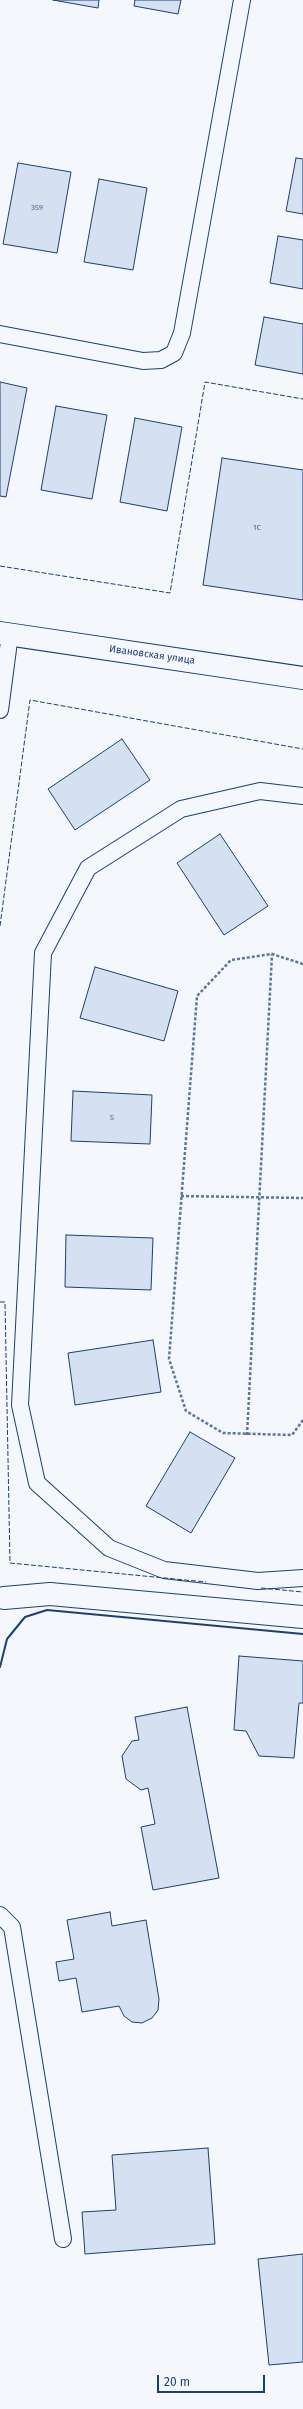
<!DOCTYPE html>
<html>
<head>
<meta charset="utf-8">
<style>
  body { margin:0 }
  #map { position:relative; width:303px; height:2409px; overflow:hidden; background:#f4f7fb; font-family:"Fira Sans",sans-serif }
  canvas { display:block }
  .scale { position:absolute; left:157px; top:2375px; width:108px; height:18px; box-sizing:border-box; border:2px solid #1d3f73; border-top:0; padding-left:5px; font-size:12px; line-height:14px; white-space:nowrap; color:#1d3f73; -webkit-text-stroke:3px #f4f7fb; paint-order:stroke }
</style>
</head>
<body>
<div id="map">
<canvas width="303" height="2409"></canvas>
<div class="scale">20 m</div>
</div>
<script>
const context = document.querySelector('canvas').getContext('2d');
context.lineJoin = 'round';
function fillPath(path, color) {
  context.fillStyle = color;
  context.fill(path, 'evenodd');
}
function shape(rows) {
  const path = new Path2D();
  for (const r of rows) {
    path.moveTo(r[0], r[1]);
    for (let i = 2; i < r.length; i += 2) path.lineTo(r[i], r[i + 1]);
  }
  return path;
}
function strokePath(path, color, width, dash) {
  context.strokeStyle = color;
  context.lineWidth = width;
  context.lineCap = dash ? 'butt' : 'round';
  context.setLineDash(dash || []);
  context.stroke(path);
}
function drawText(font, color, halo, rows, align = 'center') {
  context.font = font + ' "Fira Sans",sans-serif';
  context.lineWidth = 3;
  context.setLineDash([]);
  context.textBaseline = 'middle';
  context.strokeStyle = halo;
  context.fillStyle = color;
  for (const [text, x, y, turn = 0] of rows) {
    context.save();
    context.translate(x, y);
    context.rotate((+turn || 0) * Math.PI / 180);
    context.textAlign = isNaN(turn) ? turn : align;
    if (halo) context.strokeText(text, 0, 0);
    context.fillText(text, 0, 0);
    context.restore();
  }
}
const building = shape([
  [53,0,99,0,98,8,53,0],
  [135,0,181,0,178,14,134,6,135,0],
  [296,158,303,159,303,214,286,211,296,158],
  [18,163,71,172,57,253,3,244,18,163],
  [99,179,147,188,133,270,84,262,99,179],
  [278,236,303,240,303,289,270,283,278,236],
  [264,317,303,324,303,374,255,365,264,317],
  [0,382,27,388,6,497,0,496,0,382],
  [56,406,107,415,92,499,41,490,56,406],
  [135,418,182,427,167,511,120,502,135,418],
  [222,458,303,470,303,600,203,585,222,458],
  [122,739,150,780,75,830,48,789,122,739],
  [220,834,268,906,224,935,177,863,220,834],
  [95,967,178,991,164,1041,80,1018,95,967],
  [73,1091,152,1095,150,1144,71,1141,73,1091],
  [66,1235,153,1238,151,1290,65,1287,66,1235],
  [153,1340,161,1392,75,1405,68,1353,153,1340],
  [190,1432,235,1458,191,1533,146,1506,190,1432],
  [239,1656,303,1661,303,1703,299,1703,294,1758,259,1756,246,1731,234,1730,239,1656],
  [187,1707,219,1878,153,1890,141,1827,155,1824,148,1788,141,1790,126,1779,122,1756,132,1741,139,1740,135,1717,187,1707],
  [110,1912,112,1926,146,1920,159,1999,158,2010,152,2018,142,2023,132,2022,124,2016,119,2006,82,2012,76,1978,59,1981,56,1962,74,1959,67,1920,110,1912],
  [208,2148,215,2244,85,2254,82,2212,116,2210,112,2155,208,2148],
  [303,2254,303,2362,269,2365,258,2259,303,2254]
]);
fillPath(building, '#d5e0f0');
strokePath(building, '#1d3f73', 1);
const service = shape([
  [0,334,143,361,161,360,174,353,182,333,242,0],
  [0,710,10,634],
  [303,796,260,791,181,809,88,868,43,953,20,1405,37,1483,109,1548,164,1570,258,1581,303,1578],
  [0,1915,12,1927,63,2239]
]);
const minor = shape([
  [0,633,303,678],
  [4,1598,50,1594,303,1617]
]);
strokePath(service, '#1d3f73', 18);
strokePath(minor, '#1d3f73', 24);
strokePath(shape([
  [303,964,272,954,231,960,197,996,169,1359,186,1411,223,1433,292,1435,303,1420],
  [181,1196,303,1198],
  [247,1435,272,954]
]), '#5e769c', 2.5, [3, 2]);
strokePath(service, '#f4f7fb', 16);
strokePath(minor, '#f4f7fb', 22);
strokePath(shape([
  [0,566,170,593,205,382,303,399],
  [0,926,30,700,303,749],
  [0,1302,5,1302,10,1563,206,1582],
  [261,1588,303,1592]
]), '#1d3f73', 1, [5, 2]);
strokePath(shape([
  [0,1667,7,1639,25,1617,47,1610,303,1634]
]), '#1d3f73', 2);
drawText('8px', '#4b6792', null, [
  ["359",37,208],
  ["1С",257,528],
  ["5",112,1118]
]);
drawText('10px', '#1d3f73', '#f4f7fb', [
  ["Ивановская улица",152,655,8]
]);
</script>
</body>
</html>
